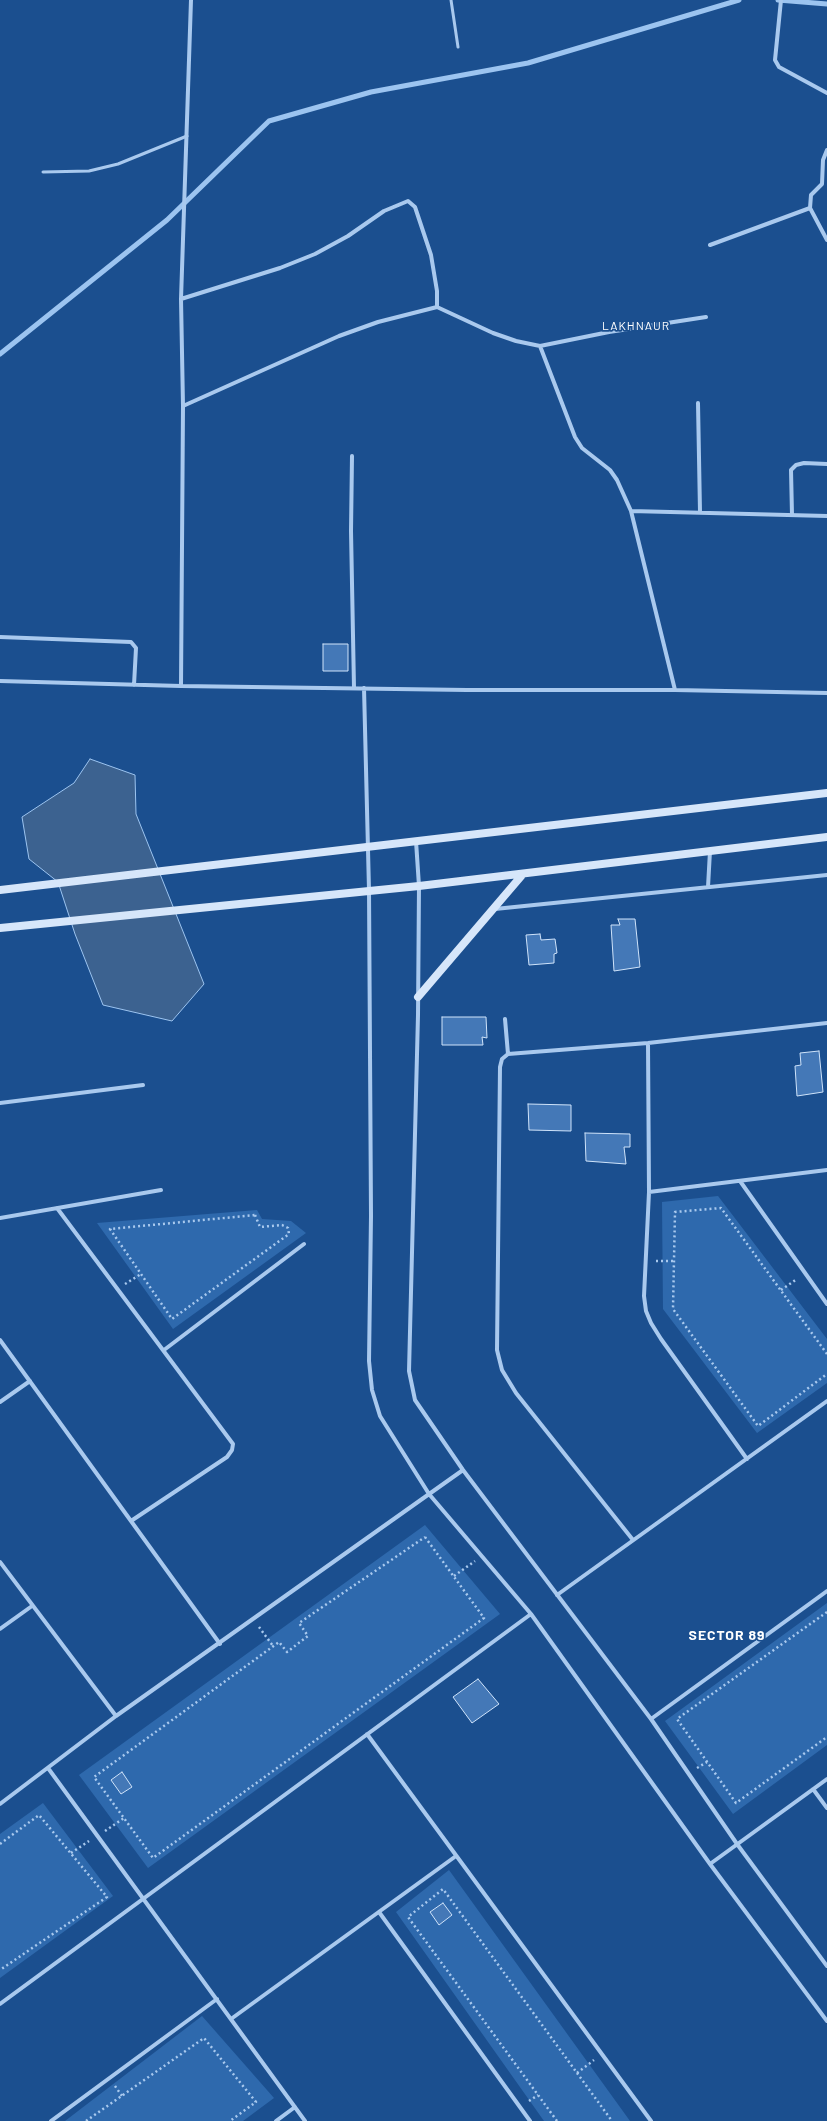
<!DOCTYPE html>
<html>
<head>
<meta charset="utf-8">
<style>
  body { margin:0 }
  canvas { display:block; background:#1b4f8f }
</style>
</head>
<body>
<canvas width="827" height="2121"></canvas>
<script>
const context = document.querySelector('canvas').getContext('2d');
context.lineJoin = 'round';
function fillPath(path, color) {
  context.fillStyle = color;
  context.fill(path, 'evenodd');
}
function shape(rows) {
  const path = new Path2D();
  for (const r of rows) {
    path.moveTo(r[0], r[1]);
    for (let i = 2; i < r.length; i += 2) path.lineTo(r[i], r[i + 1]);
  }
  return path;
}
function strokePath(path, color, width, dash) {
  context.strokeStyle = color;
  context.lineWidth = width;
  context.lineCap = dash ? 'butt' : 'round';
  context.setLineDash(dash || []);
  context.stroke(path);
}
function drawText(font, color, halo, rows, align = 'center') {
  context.font = font + ' Barlow,sans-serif';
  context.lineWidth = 3.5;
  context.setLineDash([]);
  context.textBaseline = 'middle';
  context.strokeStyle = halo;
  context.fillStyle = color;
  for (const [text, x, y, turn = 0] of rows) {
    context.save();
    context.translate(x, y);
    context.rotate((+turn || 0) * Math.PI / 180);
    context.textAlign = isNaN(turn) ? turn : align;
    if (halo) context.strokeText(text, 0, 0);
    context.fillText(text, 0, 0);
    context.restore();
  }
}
fillPath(shape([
  [718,1196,827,1339,827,1383,757,1433,663,1309,662,1202],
  [257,1210,262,1219,291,1221,306,1233,173,1329,97,1223],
  [425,1525,500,1614,148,1868,79,1775],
  [827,1603,827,1745,733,1814,665,1721],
  [43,1803,113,1896,0,1978,0,1834],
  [449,1870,630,2121,544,2121,396,1912],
  [202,2016,274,2098,243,2121,65,2121]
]), '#2e69ad');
const water = shape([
  [90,759,135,775,136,814,204,984,172,1021,103,1005,75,934,58,882,29,859,22,817,74,783,90,759]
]);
fillPath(water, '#3c6290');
strokePath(water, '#9cc4f0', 1);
strokePath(shape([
  [778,0,827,4],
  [0,354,167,220,269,121,371,92,528,63,739,0]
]), '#9cc4f0', 5);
const building = shape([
  [323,644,348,644,348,671,323,671,323,644],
  [618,919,635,919,640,967,614,971,611,925,620,925,618,919],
  [540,934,541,940,555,939,557,953,554,954,554,963,529,965,526,935,540,934],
  [442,1017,486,1017,487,1038,482,1037,483,1045,442,1045,442,1017],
  [819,1051,823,1092,797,1096,795,1066,801,1065,800,1053,819,1051],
  [528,1104,571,1105,571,1131,529,1130,528,1104],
  [585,1133,630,1134,630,1147,624,1147,626,1164,586,1161,585,1133],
  [478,1679,499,1704,472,1723,453,1697,478,1679],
  [122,1772,132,1787,121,1794,111,1780,122,1772],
  [443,1903,452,1915,439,1925,430,1912,443,1903]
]);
fillPath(building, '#4478b7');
strokePath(building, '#cfe3fa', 1);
strokePath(shape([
  [255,1215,260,1227,282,1225,288,1228,289,1234,172,1319,110,1229,255,1215],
  [656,1261,674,1261],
  [125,1284,141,1274],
  [781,1290,797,1279],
  [827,1354,721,1208,675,1212,673,1309,758,1426,827,1374],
  [425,1537,484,1618,153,1858,94,1777,279,1642,287,1652,308,1636,299,1623,425,1537],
  [454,1576,475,1561],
  [827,1612,677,1719,736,1803,827,1737],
  [259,1627,273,1646],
  [697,1768,707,1762],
  [105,1831,124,1818],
  [0,1844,39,1815,107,1897,0,1970],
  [71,1853,89,1841],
  [577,2073,594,2060],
  [115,2086,122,2096],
  [529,2101,538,2095],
  [86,2121,204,2038,256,2102,230,2121],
  [557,2121,408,1917,443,1889,612,2121]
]), '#a9c9ee', 2.5, [2, 3]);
strokePath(shape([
  [451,0,458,47],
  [43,172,89,171,118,164,187,136]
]), '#a9c9ee', 3);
strokePath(shape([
  [191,0,181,299,183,406,181,686,467,690,675,690,827,693],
  [781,0,775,60,779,67,827,93],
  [827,150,823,160,822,184,811,195,810,208,827,240],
  [710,245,810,208],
  [181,299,280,268,315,254,348,236,384,211,408,201,415,207,431,255,437,291,437,307],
  [540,346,575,437,582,448,610,470,617,480,631,511,675,690],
  [698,403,700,512],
  [183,406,339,336,378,322,437,307,493,333,516,341,540,346,609,332,706,317],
  [352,456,351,531,354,688],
  [631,511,827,516],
  [792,515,791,470,796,465,804,463,827,464],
  [0,637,131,642,136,648,134,685],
  [0,681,181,686],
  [364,688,369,890,371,1216,369,1361,372,1390,380,1416,429,1494,531,1614,710,1864,827,2021],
  [416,841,419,886,418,1015,409,1371,415,1400,463,1470,651,1719,737,1844,827,1966],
  [708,887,710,851],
  [495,909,827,875],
  [505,1019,508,1054,502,1059,500,1067,497,1350,502,1370,516,1393,633,1540],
  [648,1043,649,1192,644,1296,646,1311,651,1323,661,1339,747,1459],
  [508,1054,648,1043,827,1023],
  [0,1103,143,1085],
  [740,1181,827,1304],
  [649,1192,827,1170],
  [57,1208,233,1444,232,1450,227,1457,131,1521],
  [0,1218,161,1190],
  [0,1340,220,1644],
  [164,1350,304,1244],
  [0,1402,30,1381],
  [0,1562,116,1716],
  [557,1595,827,1401],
  [0,1629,32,1606],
  [651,1719,827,1591],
  [367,1734,651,2121],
  [48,1768,305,2121],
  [813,1789,827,1808],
  [0,1804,116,1716,463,1470],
  [710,1864,827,1779],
  [379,1912,530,2121],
  [0,2004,531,1614],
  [231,2019,456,1856],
  [51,2121,217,1999],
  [276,2121,295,2107]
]), '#a9c9ee', 4);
strokePath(shape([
  [0,890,827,793],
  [0,928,419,886,827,837],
  [418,997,523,874]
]), '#d6e6fa', 8);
context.letterSpacing = '1px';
drawText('12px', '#fff', '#1b4f8f', [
  ["LAKHNAUR",636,326]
]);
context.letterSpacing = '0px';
context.letterSpacing = '1px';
drawText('bold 14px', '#fff', '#1b4f8f', [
  ["SECTOR 89",727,1635]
]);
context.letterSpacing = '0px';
</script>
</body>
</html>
